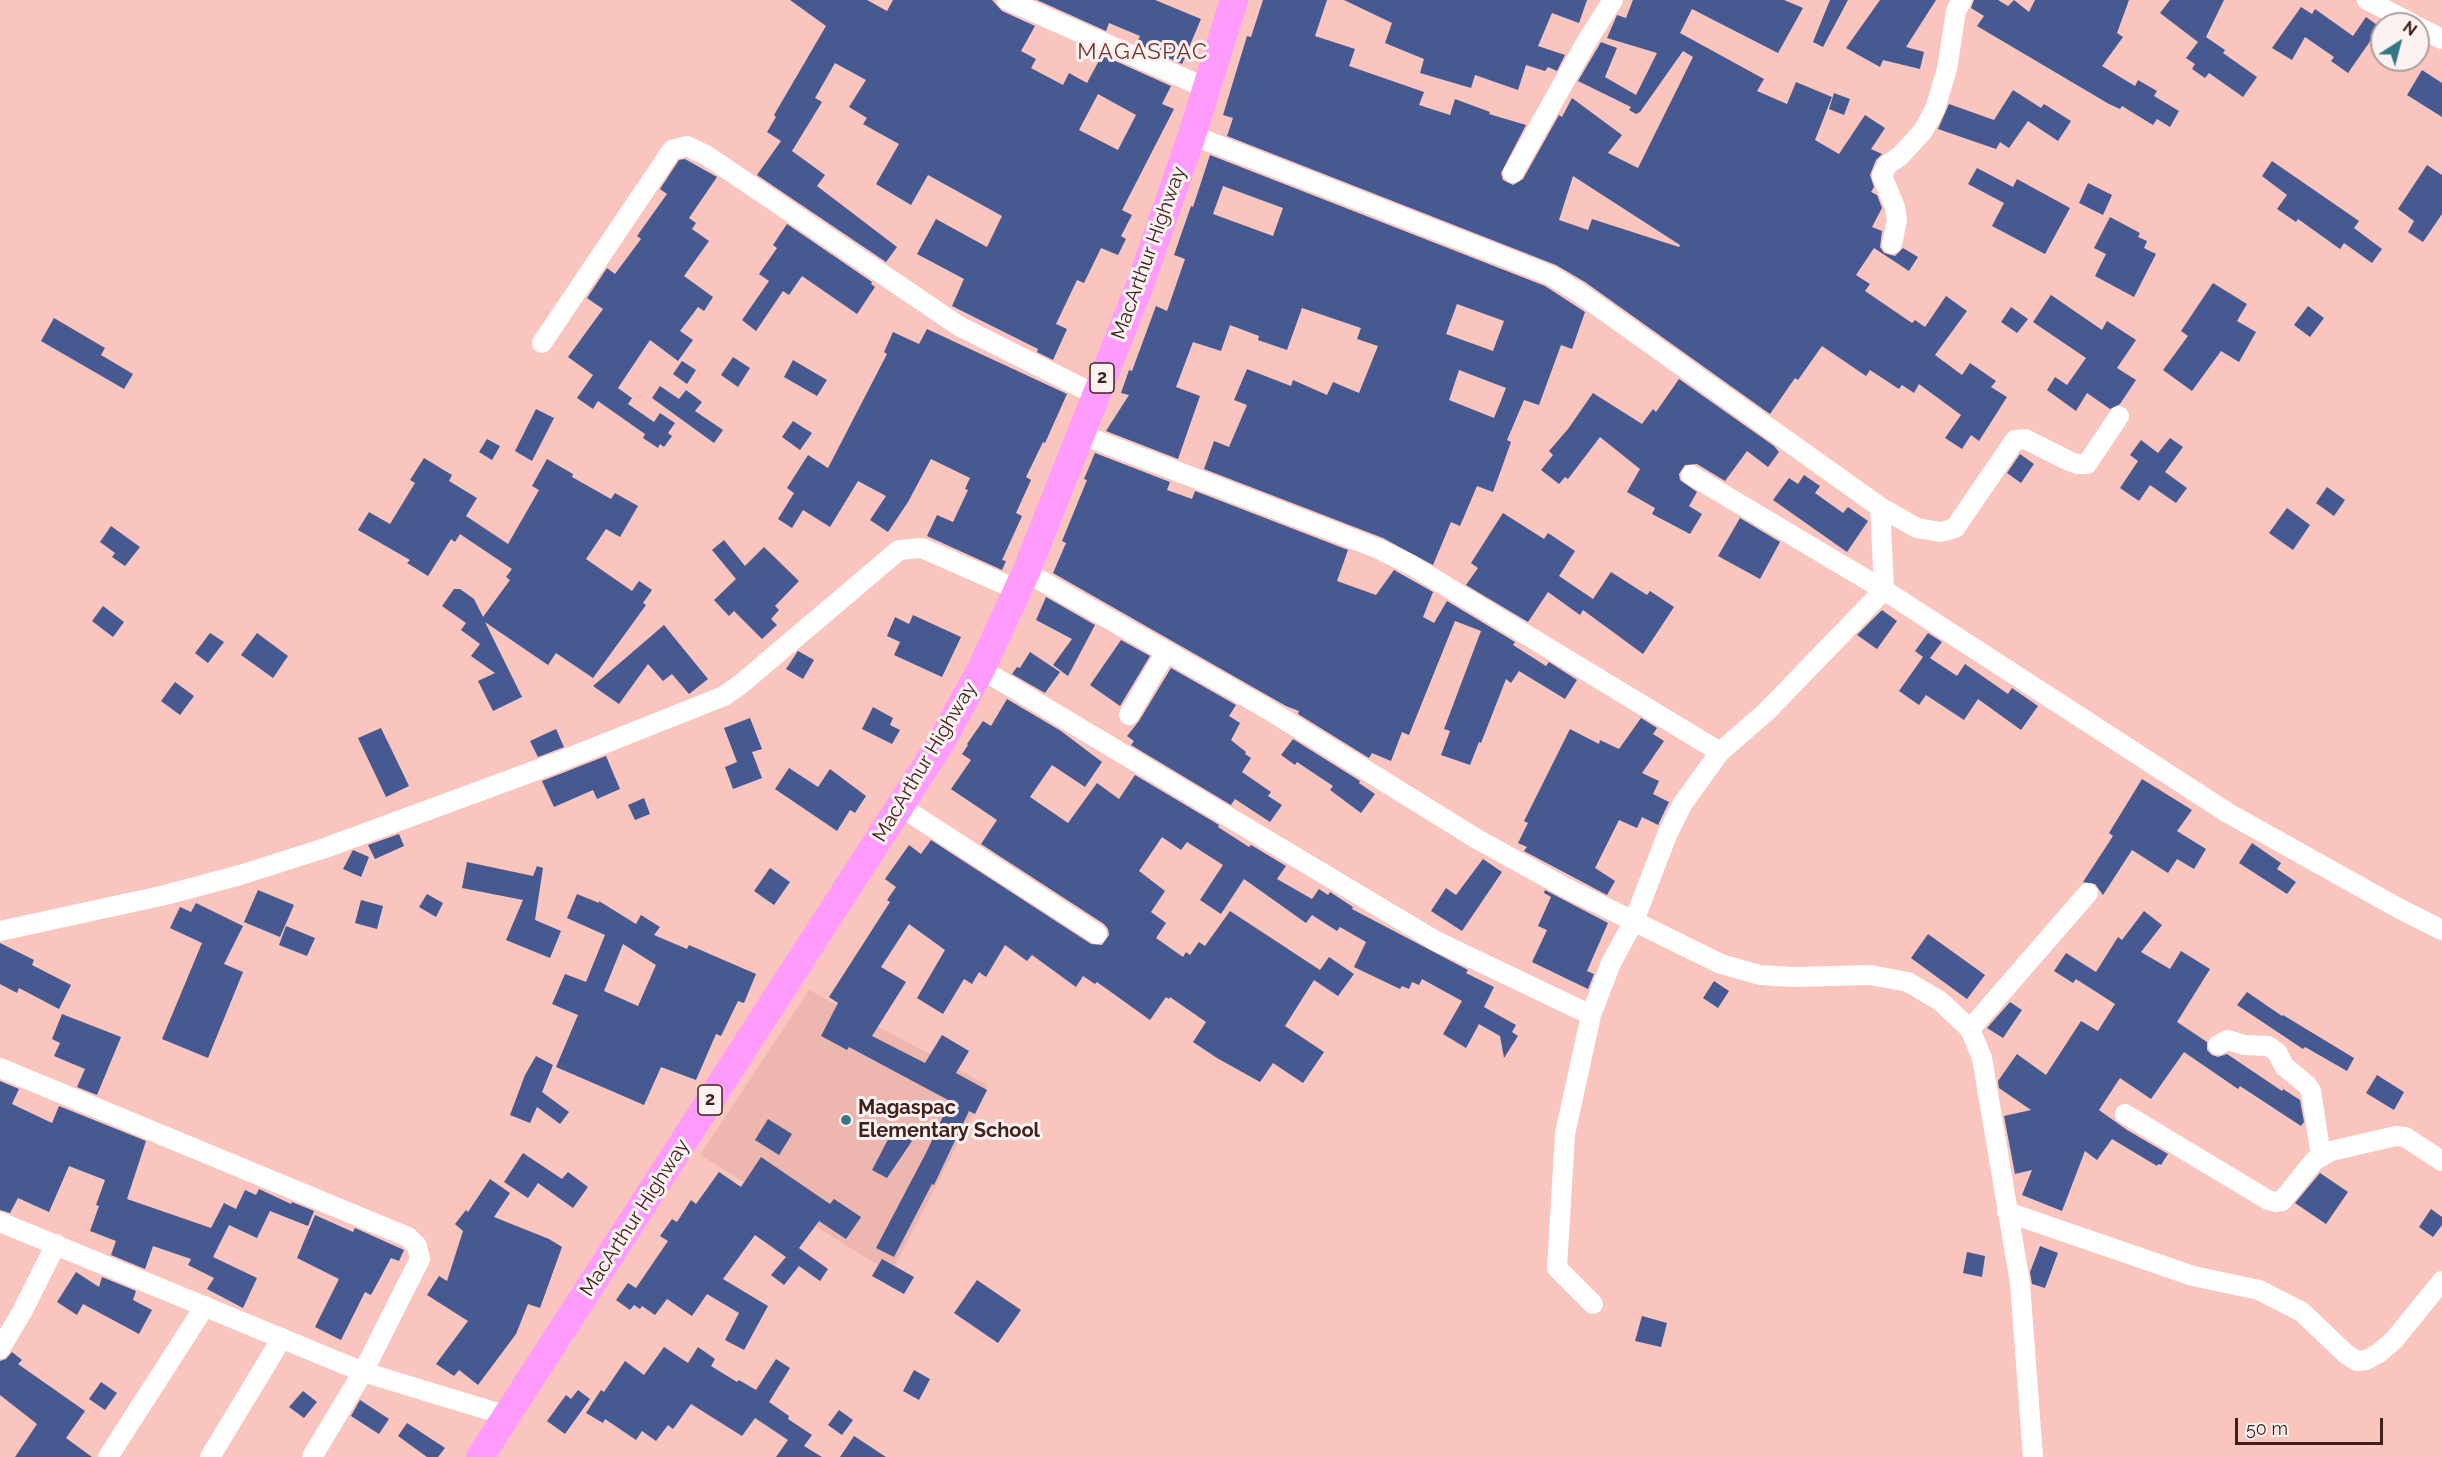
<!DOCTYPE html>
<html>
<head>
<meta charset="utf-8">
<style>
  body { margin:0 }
  #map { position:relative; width:2442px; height:1457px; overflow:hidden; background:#f9c5be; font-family:Raleway,sans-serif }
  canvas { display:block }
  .north { position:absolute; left:2370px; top:12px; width:60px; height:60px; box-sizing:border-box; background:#fbf2f1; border:2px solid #b09e9c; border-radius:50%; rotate:36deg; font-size:16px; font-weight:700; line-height:24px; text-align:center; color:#40201c }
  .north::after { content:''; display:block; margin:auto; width:21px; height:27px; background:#327983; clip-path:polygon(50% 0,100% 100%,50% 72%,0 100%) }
  .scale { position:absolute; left:2235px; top:1418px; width:148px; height:27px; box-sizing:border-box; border:3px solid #40201c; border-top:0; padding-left:8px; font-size:18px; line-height:21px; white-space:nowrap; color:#40201c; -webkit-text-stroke:4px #fbf2f1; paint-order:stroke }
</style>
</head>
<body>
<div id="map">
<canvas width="2442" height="1457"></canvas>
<div class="north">N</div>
<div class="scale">50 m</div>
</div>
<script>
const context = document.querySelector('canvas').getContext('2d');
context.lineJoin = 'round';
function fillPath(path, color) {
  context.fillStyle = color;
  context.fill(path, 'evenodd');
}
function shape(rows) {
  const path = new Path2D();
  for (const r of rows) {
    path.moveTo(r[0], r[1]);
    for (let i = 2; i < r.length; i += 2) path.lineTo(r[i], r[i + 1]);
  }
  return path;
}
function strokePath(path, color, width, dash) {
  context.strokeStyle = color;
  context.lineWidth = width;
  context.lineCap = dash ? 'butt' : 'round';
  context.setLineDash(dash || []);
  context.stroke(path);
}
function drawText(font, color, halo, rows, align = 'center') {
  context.font = font + ' Raleway,sans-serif';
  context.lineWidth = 6;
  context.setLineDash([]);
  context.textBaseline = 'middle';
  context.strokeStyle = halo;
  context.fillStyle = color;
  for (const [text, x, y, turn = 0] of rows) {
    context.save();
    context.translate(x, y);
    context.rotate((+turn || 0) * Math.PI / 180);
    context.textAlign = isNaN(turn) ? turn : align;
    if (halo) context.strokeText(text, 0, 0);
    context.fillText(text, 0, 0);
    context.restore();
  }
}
fillPath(shape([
  [809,990,988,1085,891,1273,700,1155]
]), '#edb7af');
fillPath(shape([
  [790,0,867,0,887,11,893,0,992,0,1002,11,1035,26,1021,51,1036,59,1031,68,1063,85,1069,73,1087,83,1102,55,1171,86,1162,104,1174,109,1122,210,1132,215,1121,236,1126,239,1118,255,1101,248,1084,283,1077,280,1056,324,1067,329,1053,360,1037,352,1038,349,952,306,964,279,917,254,936,219,987,247,1002,216,928,175,911,205,876,184,899,144,863,124,867,118,849,107,866,80,835,63,815,98,822,102,792,151,825,175,817,186,897,247,886,262,757,175,781,141,767,132,776,117,774,115,826,26],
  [1098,94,1136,115,1118,150,1079,130],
  [1037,0,1155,0,1201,19,1182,64,1137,44,1140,36,1109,23,1106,31],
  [1263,0,1327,0,1315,36,1355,49,1349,66,1424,92,1419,105,1450,115,1455,99,1490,112,1489,114,1526,125,1501,173,1503,180,1513,185,1523,179,1559,115,1562,117,1572,98,1622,135,1608,153,1638,168,1693,57,1683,51,1640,112,1636,114,1629,110,1631,107,1578,81,1601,42,1617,48,1605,77,1636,95,1657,53,1607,38,1617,15,1626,18,1633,0,1784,0,1803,8,1778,53,1692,9,1680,33,1764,79,1757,91,1787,104,1796,82,1832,97,1815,140,1839,154,1865,115,1885,128,1871,149,1882,154,1876,160,1870,175,1874,187,1871,192,1877,195,1882,208,1872,227,1882,231,1880,247,1884,253,1895,256,1903,248,1918,257,1909,271,1874,248,1856,275,1870,284,1865,291,1912,323,1915,320,1925,327,1946,296,1967,311,1935,355,1962,375,1970,363,1996,381,1991,387,2007,397,1979,441,1971,435,1962,449,1945,438,1961,415,1919,384,1914,393,1902,385,1899,389,1870,370,1866,376,1822,346,1798,380,1795,378,1770,414,1585,282,1556,265,1227,136,1233,118,1223,115,1247,36,1251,37],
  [1573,176,1680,245,1679,247,1592,219,1588,230,1559,220],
  [1344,0,1587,0,1579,23,1552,13,1538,46,1565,55,1557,71,1548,67,1545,71,1526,65,1518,90,1475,75,1471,88,1420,73,1424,59,1385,43,1392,23],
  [1830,0,1848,0,1823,47,1813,42],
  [1880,0,1936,0,1906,47,1924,52,1920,69,1883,60,1880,67,1846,48],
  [1974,0,1998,0,2008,6,2014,0,2029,12,2035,0,2129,0,2117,33,2123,37,2102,66,2135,86,2138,80,2157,91,2154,96,2179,111,2170,127,2157,119,2153,125,2122,106,2120,109,2109,104,1977,26,1984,16,1971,8],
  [2170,0,2224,0,2206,37,2225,50,2223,53,2257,77,2243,97,2209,73,2205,78,2192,69,2195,64,2186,58,2198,42,2160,13],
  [2301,7,2312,14,2315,9,2353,36,2366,17,2380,27,2348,73,2331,61,2334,57,2305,37,2292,60,2272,48],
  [2422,70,2442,83,2442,117,2407,95],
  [2013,90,2041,108,2044,104,2071,121,2058,141,2028,121,2009,148,2000,142,1996,149,1938,129,1949,104,1994,120],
  [1834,93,1850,99,1844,115,1829,109],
  [1210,155,1545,286,1585,312,1572,349,1561,345,1539,405,1524,400,1507,440,1511,442,1493,492,1477,486,1460,526,1451,522,1433,565,1383,538,1204,469,1214,441,1229,447,1247,405,1234,400,1247,369,1291,386,1293,380,1327,395,1333,382,1359,393,1378,346,1357,339,1361,328,1302,308,1287,350,1258,340,1259,336,1230,325,1221,351,1193,342,1176,387,1200,396,1178,459,1106,431,1129,395,1121,393,1129,370,1132,371,1156,306,1167,311,1185,259,1174,255,1191,206,1193,207],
  [1223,186,1283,208,1273,236,1213,214],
  [1457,304,1504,321,1493,351,1446,334],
  [1459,370,1506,388,1494,418,1449,400],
  [685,159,717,177,689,218,696,223,692,229,709,241,684,276,713,297,704,311,698,307,680,331,693,340,678,361,650,340,618,388,632,398,628,404,654,422,660,413,675,423,668,433,672,436,664,447,660,444,658,448,643,438,645,434,598,401,593,409,577,398,593,375,568,357,603,309,587,298,607,268,615,274,641,239,637,236,667,194,660,189,679,160],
  [2272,161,2359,221,2354,228,2382,249,2372,263,2344,243,2340,249,2298,219,2296,222,2277,209,2287,195,2262,176],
  [2427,165,2442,175,2442,214,2423,242,2408,232,2414,221,2398,209],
  [1977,168,2013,187,2017,179,2070,208,2045,254,1992,226,2004,203,1968,184],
  [2088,183,2112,195,2103,215,2079,203],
  [2110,217,2140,233,2138,237,2147,241,2144,248,2156,254,2134,297,2095,276,2106,254,2094,248],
  [787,224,872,282,871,284,875,287,857,314,802,276,789,295,783,291,756,331,742,320,769,281,759,274,777,248,773,245],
  [2213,283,2247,304,2237,321,2256,332,2239,362,2221,351,2192,391,2163,370,2188,336,2181,331],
  [2051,295,2102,330,2107,321,2136,340,2117,368,2136,380,2120,404,2110,409,2087,393,2076,411,2047,390,2055,377,2067,385,2086,358,2033,322],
  [2308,306,2324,318,2310,337,2294,325],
  [2011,307,2028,319,2017,333,2001,322],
  [54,318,105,348,101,355,133,374,124,389,41,341],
  [927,329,1067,394,1045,443,1043,442,1026,477,1031,480,1016,513,1022,516,1002,560,1006,561,1002,570,927,536,937,515,953,522,968,490,965,489,970,478,931,459,908,502,888,532,870,520,886,496,858,481,830,527,803,510,792,528,778,519,794,493,787,488,808,455,828,468,887,354,884,352,893,332,919,344],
  [733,357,750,368,738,387,721,375],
  [793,360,827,380,817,396,784,377],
  [682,361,696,370,687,384,673,374],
  [1679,379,1774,446,1779,452,1768,467,1747,451,1725,481,1697,464,1685,465,1679,474,1680,480,1697,492,1689,506,1702,514,1690,534,1652,514,1655,508,1627,492,1640,469,1600,437,1568,479,1565,477,1559,484,1541,470,1553,455,1549,451,1568,429,1593,393,1642,424,1653,409,1656,412],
  [660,386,679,399,686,390,702,402,695,411,723,430,714,443,652,398],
  [536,409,554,418,532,461,515,451],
  [793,421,812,433,800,450,782,437],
  [2170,438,2183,447,2165,472,2187,488,2176,503,2150,485,2139,501,2120,488,2138,461,2130,455,2141,440,2158,453],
  [487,439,500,446,492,460,479,452],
  [1095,453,1170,482,1167,490,1192,499,1195,491,1348,550,1337,581,1376,595,1394,570,1433,592,1423,617,1434,623,1447,601,1515,642,1513,645,1546,666,1549,662,1577,680,1565,699,1519,671,1511,683,1506,679,1481,743,1479,742,1470,765,1441,755,1450,731,1444,729,1481,631,1455,621,1409,735,1402,732,1391,761,1372,753,1369,758,1298,714,1299,711,1286,706,1053,573,1066,543,1062,541,1087,480,1084,479],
  [2020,454,2034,464,2021,483,2007,473],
  [424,458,452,475,449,481,477,498,466,516,508,544,539,490,532,486,547,459,573,474,572,477,611,499,615,493,638,506,620,537,606,529,586,559,632,591,639,581,652,590,643,603,646,605,593,678,556,653,548,665,485,622,522,697,493,711,478,681,495,673,471,656,480,644,461,630,466,623,442,606,454,589,460,589,474,599,483,617,510,580,506,577,512,569,460,534,455,542,451,539,428,576,407,563,410,560,358,530,369,512,390,524,415,483,410,480],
  [1804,475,1820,486,1815,493,1843,513,1848,507,1868,521,1847,552,1773,500,1789,478,1798,484],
  [2327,487,2345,500,2334,516,2316,503],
  [2287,508,2310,525,2293,550,2269,533],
  [1503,513,1544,539,1548,533,1575,551,1559,576,1593,599,1611,572,1647,595,1650,591,1674,607,1643,654,1583,610,1580,615,1548,592,1528,622,1466,585,1478,568,1471,563],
  [1740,518,1780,542,1760,579,1718,556],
  [111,526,140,547,125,566,112,557,115,553,100,542],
  [724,540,745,566,764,547,799,581,775,606,779,610,771,619,777,625,762,639,734,611,729,616,714,600,736,579,712,550],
  [1046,597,1095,625,1068,676,1053,665,1072,639,1036,620],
  [103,606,124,622,113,637,92,621],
  [1882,610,1897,621,1877,649,1857,635],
  [913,615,961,637,942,677,894,655,900,642,887,636,895,617,909,624],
  [664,625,708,679,689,694,672,674,663,681,648,664,619,704,593,686],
  [210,633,224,642,208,663,195,653],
  [257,633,288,656,273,678,241,655],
  [1928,633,1942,642,1930,658,1957,676,1965,664,2008,694,2012,688,2038,706,2021,730,1978,699,1964,720,1926,695,1919,705,1899,691,1923,657,1915,651],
  [1121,640,1150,656,1120,706,1090,685],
  [798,651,814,660,803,679,786,669],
  [1030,652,1060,672,1045,693,1012,674,1017,667,1020,668],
  [1171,668,1236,705,1229,716,1240,723,1231,740,1246,752,1245,754,1251,758,1242,772,1271,792,1268,796,1282,805,1270,822,1235,799,1231,805,1131,745,1134,741,1127,736,1139,721],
  [175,682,194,696,180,715,161,701],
  [1007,699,1061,731,1102,762,1085,787,1052,765,1030,797,1068,823,1097,783,1119,799,1135,775,1219,825,1218,827,1249,847,1251,845,1286,866,1277,879,1312,899,1319,889,1328,895,1330,892,1353,907,1352,909,1468,970,1466,973,1494,987,1484,1007,1516,1025,1512,1032,1518,1036,1504,1058,1500,1036,1479,1024,1466,1048,1443,1034,1462,1001,1422,979,1419,985,1412,982,1409,989,1402,986,1400,989,1354,967,1366,942,1340,927,1337,931,1312,915,1306,923,1244,879,1221,914,1200,900,1223,865,1187,842,1181,850,1162,837,1139,871,1165,891,1151,912,1166,923,1156,938,1183,957,1186,952,1190,955,1199,942,1205,946,1230,911,1320,970,1329,957,1354,974,1338,996,1314,980,1285,1026,1324,1052,1303,1083,1273,1063,1260,1082,1217,1058,1193,1042,1206,1022,1170,997,1169,999,1166,997,1150,1020,1097,982,1095,984,1083,976,1076,987,1032,955,1027,961,1005,945,986,977,979,972,972,984,964,979,943,1014,917,998,945,950,909,924,881,967,906,982,872,1036,925,1063,942,1035,969,1051,956,1073,987,1090,975,1114,969,1111,934,1185,932,1184,894,1257,876,1248,927,1151,950,1101,849,1047,847,1050,821,1036,838,1003,829,997,890,902,887,900,896,887,885,879,909,845,921,854,931,840,1091,944,1102,945,1109,935,1108,929,1104,924,981,844,997,820,951,789,971,760,962,754,968,745,967,744,983,721,991,726],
  [873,707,893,718,890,725,900,730,892,744,862,729],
  [750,718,762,749,752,752,762,778,733,789,725,767,737,762,724,728],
  [1641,718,1657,728,1653,734,1664,741,1642,773,1659,781,1653,794,1669,802,1658,825,1642,817,1637,828,1619,820,1595,868,1615,881,1607,895,1524,851,1527,847,1518,843,1528,823,1524,821,1570,729,1599,744,1600,740,1619,749],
  [381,728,409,786,386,797,358,738],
  [556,729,564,747,538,757,530,741],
  [1293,739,1360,781,1359,783,1375,794,1361,813,1330,790,1333,786,1297,762,1295,765,1281,755],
  [606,756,620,789,597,799,593,790,554,807,542,781],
  [789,768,818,787,830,769,866,796,855,813,850,810,837,831,775,789],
  [2142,779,2192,810,2177,831,2206,849,2194,869,2177,859,2168,873,2132,850,2103,895,2095,884,2083,882,2113,836,2109,833],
  [644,798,650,814,635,820,628,805],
  [399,834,404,846,375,859,368,845],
  [2252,843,2281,863,2277,869,2296,882,2287,894,2239,863],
  [353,850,369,857,361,877,343,869],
  [1483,859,1502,872,1462,931,1431,911,1446,888,1456,895],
  [467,862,533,876,537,866,543,868,535,920,561,931,550,958,506,940,523,900,462,888],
  [770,868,790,882,774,905,754,891],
  [258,890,294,905,280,937,244,922],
  [1545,890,1608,923,1587,971,1594,974,1588,989,1532,962,1547,930,1538,926,1551,897,1544,893],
  [427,894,443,903,436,917,419,907],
  [577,894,599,903,599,901,636,924,641,915,660,927,654,935,687,949,689,945,756,974,744,1003,738,1001,721,1036,716,1034,696,1080,661,1067,644,1105,556,1067,578,1015,552,1004,565,974,586,982,605,935,567,918],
  [623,944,656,965,638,1006,604,991],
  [361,900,383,906,377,929,355,923],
  [196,903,243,926,224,964,243,972,208,1058,162,1039,202,943,170,928,180,907,191,912],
  [2144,911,2162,925,2141,952,2170,969,2181,951,2210,969,2177,1022,2207,1042,2207,1050,2212,1055,2218,1057,2227,1054,2282,1091,2283,1089,2300,1100,2304,1122,2301,1126,2240,1086,2238,1089,2184,1052,2151,1099,2120,1078,2099,1110,2127,1130,2168,1154,2161,1165,2158,1164,2157,1166,2112,1139,2097,1160,2085,1151,2062,1211,2022,1195,2032,1170,2015,1174,2004,1116,2031,1110,1999,1088,1998,1081,2017,1054,2046,1075,2081,1021,2098,1031,2115,1004,2076,979,2073,983,2054,971,2066,953,2096,972,2118,937,2122,940],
  [286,926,315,938,307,956,279,945],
  [1928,934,1985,975,1967,999,1911,958],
  [0,943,34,960,32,965,71,985,59,1009,19,988,17,993,0,984],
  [1714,981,1729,991,1718,1008,1703,998],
  [2247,992,2282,1016,2283,1015,2354,1058,2347,1071,2305,1047,2303,1049,2237,1005],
  [2010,1002,2022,1010,2003,1038,1987,1028],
  [62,1014,121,1037,97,1095,77,1087,85,1069,54,1056,60,1043,52,1039],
  [536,1056,553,1065,542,1092,569,1112,560,1124,537,1107,530,1123,510,1115,525,1075],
  [2377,1075,2404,1092,2394,1110,2366,1093],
  [0,1081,19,1089,12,1104,52,1123,59,1106,146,1141,127,1199,211,1228,224,1203,236,1209,245,1190,256,1195,259,1189,291,1204,292,1202,314,1211,308,1226,270,1211,257,1238,229,1225,213,1257,257,1278,243,1308,207,1289,214,1278,188,1265,191,1259,153,1246,145,1269,111,1255,116,1241,90,1231,99,1206,96,1205,105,1180,69,1166,49,1212,18,1198,10,1213,0,1210],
  [768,1119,792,1134,779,1155,755,1140],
  [893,1130,912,1141,887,1178,872,1170],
  [523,1153,562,1179,568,1172,588,1187,573,1208,538,1183,528,1198,504,1182],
  [761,1157,830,1204,834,1199,861,1217,846,1239,819,1221,799,1248,828,1269,820,1281,799,1266,784,1285,771,1275,786,1257,755,1235,723,1279,768,1306,744,1350,725,1340,739,1313,707,1294,692,1316,667,1299,655,1315,642,1306,640,1309,634,1305,630,1310,616,1300,628,1283,636,1288,668,1241,660,1236,672,1219,677,1222,691,1200,696,1204,719,1172,741,1187],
  [2320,1173,2348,1192,2326,1224,2295,1203],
  [490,1179,510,1193,494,1217,549,1239,562,1247,540,1308,528,1304,516,1334,478,1385,459,1370,454,1376,436,1364,468,1321,427,1295,439,1276,447,1281,463,1231,455,1224,466,1210,468,1212],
  [2431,1209,2442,1217,2442,1225,2433,1237,2419,1227],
  [315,1215,353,1232,355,1228,404,1250,399,1261,391,1258,371,1295,365,1292,341,1340,315,1327,339,1279,297,1258],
  [2040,1246,2058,1253,2045,1288,2032,1284,2030,1272],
  [1967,1252,1985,1256,1982,1277,1963,1273],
  [882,1259,914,1277,904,1294,872,1276],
  [76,1272,99,1287,102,1277,136,1291,133,1300,152,1310,139,1334,83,1304,77,1315,57,1302],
  [977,1280,1021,1310,998,1343,954,1313],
  [1642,1316,1667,1323,1661,1347,1635,1341],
  [664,1347,688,1363,698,1347,715,1359,711,1366,737,1382,739,1380,756,1390,776,1359,790,1368,769,1402,789,1416,788,1419,812,1435,804,1446,822,1457,776,1457,788,1440,755,1418,742,1436,691,1404,673,1429,668,1425,656,1441,642,1431,636,1440,605,1419,603,1423,586,1413,601,1390,604,1392,625,1361,644,1375],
  [12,1352,22,1360,18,1364,85,1411,66,1438,92,1457,15,1457,37,1424,0,1395,0,1361,6,1359],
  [914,1370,930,1379,919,1400,903,1391],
  [101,1382,117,1393,105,1410,89,1399],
  [578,1390,590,1399,565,1434,547,1421,566,1395,571,1399],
  [303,1391,317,1402,304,1418,289,1407],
  [360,1400,389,1419,379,1434,351,1416],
  [839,1410,853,1420,842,1435,828,1425],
  [407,1423,445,1448,438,1457,427,1457,398,1436],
  [854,1436,886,1457,840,1457]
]), '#465990');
strokePath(shape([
  [1007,0,1206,88],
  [2367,0,2413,24],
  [2418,27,2442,39],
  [1192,135,1550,275,1578,292,1880,507,1917,528,1941,532,1955,528,2015,440,2025,439,2069,461,2077,464,2087,464,2119,416],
  [1513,173,1587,41,1613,0],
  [1892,244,1897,220,1895,207,1882,176,1887,165,1900,156,1923,131,1935,109,1947,69,1956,11,1962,0],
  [542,343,672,150,687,146,706,155,959,326,1096,395],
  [1080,434,1379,549,1411,565,1720,752],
  [1691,475,1884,590],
  [1880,507,1884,590],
  [1026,572,1264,707,1477,839,1566,888,1721,964,1760,975,1793,977,1870,975,1908,982,1940,1001,1970,1029,1982,1058,2020,1283,2033,1457],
  [981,669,1436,941,1591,1015],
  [1129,715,1166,652],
  [900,806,1097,934],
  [0,931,165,895,240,875,325,848,553,764,724,696,741,684,899,550,922,548,1018,590],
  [1970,1029,2088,893],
  [2218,1045,2228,1040,2244,1045,2268,1046,2277,1052,2284,1066,2307,1085,2311,1091,2321,1156],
  [0,1068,408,1237,417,1246,420,1259,363,1372,312,1457],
  [2125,1114,2268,1200,2275,1202,2282,1201,2314,1161,2331,1151,2396,1136,2405,1137,2442,1161],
  [2007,1212,2193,1276,2259,1290,2302,1312,2346,1354,2357,1361,2366,1360,2379,1353,2394,1340,2442,1281],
  [0,1222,363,1372,508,1416],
  [1593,1304,1557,1268,1565,1134,1591,1015,1611,963,1634,921,1667,835,1683,803,1720,752,1767,711,1884,590,2228,813,2400,909,2442,930],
  [0,1349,22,1312,56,1244],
  [108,1457,205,1306],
  [210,1457,282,1338]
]), '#fff', 20);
strokePath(shape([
  [480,1457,940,744,981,669,1026,572,1140,285,1192,135,1234,0]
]), '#fe9bfc', 28);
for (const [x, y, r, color] of [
  [846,1120,6,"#327983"]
]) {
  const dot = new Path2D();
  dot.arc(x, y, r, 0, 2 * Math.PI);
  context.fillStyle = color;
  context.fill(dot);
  strokePath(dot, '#fbf2f1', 2);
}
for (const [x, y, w] of [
  [1102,378,24],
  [710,1100,24]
]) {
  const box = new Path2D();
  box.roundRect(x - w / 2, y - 15, w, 30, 4.5);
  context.fillStyle = '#fbf2f1';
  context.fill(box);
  strokePath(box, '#40201c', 1.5);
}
drawText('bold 18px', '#40201c', null, [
  ["2",1102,378],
  ["2",710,1100]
]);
drawText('20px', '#40201c', '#fbf2f1', [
  ["MacArthur Highway",1149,253,-70],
  ["MacArthur Highway",925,762,-59],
  ["MacArthur Highway",635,1218,-57]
]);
drawText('bold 20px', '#40201c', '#fbf2f1', [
  ["Magaspac",858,1108],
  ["Elementary School",858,1131]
], 'left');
context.letterSpacing = '1.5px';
drawText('22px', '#79332d', '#fbf2f1', [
  ["MAGASPAC",1143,52]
]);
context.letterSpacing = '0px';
</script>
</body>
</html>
